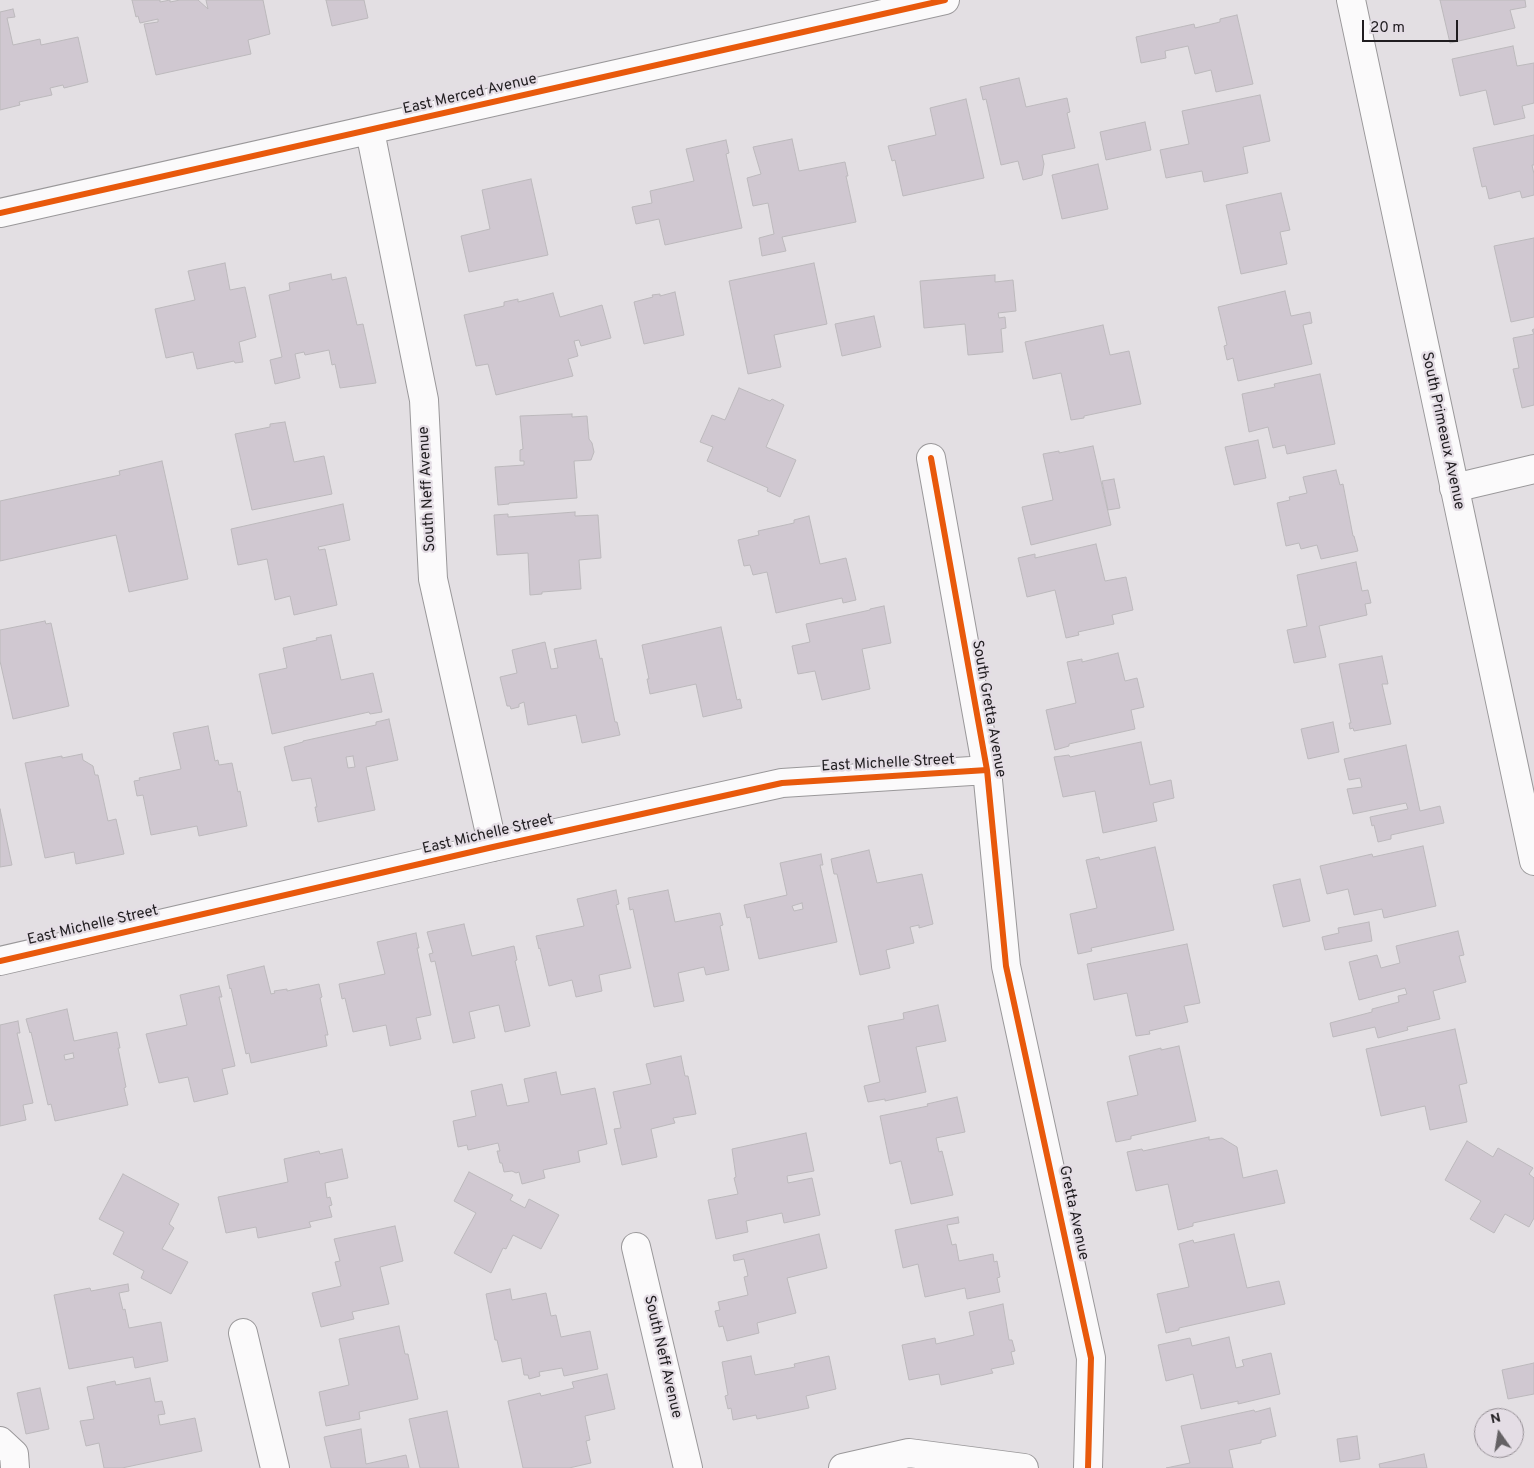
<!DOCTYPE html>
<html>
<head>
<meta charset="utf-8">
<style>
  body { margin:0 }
  #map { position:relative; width:1534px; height:1468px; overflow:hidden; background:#e3dfe3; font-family:Overpass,sans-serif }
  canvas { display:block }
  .north { position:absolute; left:1474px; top:1408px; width:50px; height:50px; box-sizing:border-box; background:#e4dde5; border:1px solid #969096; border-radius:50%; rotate:347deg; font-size:14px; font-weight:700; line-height:20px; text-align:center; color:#201d20 }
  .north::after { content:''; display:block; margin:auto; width:18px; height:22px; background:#646164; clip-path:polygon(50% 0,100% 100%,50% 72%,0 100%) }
  .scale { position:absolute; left:1362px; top:20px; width:96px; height:22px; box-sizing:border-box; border:2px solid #201d20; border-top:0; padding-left:6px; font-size:15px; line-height:18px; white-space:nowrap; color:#201d20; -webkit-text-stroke:4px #e4dde5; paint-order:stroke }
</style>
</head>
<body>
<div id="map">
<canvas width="1534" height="1468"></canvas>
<div class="north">N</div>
<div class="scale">20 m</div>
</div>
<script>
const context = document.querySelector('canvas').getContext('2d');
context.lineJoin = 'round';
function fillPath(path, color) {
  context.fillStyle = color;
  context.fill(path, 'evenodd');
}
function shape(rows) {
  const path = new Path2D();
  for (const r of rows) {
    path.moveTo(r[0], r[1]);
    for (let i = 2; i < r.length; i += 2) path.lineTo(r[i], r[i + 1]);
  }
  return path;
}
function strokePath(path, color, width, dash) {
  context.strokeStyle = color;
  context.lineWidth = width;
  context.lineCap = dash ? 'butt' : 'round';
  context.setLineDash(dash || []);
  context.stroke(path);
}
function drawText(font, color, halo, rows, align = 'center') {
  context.font = font + ' Overpass,sans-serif';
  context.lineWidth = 4.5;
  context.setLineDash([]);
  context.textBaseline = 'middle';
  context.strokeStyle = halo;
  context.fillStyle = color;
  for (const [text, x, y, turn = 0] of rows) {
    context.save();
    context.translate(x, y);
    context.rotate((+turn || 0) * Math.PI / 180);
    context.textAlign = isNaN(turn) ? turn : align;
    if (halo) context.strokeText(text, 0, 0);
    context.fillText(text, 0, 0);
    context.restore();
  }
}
const building = shape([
  [132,0,160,0,160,2,170,0,170,2,180,0,198,0,208,9,206,0,263,0,270,34,248,40,251,54,156,75,144,24,158,22,158,19,140,23,138,16,136,17,132,0],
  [326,0,364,0,368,18,332,26,326,0],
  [1440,0,1525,0,1526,7,1510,10,1515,28,1450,43,1440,0],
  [13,9,15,17,7,18,13,45,40,39,41,45,78,37,88,82,64,88,63,85,50,88,52,95,19,102,20,105,0,110,0,12,13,9],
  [1237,15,1253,84,1216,92,1211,70,1195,74,1188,46,1165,51,1166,58,1141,63,1136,37,1194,24,1195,28,1220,22,1220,19,1237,15],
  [1513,46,1517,66,1534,63,1534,103,1522,106,1525,118,1494,125,1486,90,1460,96,1452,59,1513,46],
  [1019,78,1026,107,1067,98,1070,112,1067,113,1075,148,1042,155,1044,164,1042,175,1023,180,1018,161,1001,165,986,99,983,100,980,87,1019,78],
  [1260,95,1270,141,1243,147,1248,173,1204,182,1202,171,1166,178,1160,150,1189,144,1182,111,1260,95],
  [966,99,984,178,903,196,895,160,892,161,888,146,936,135,930,108,966,99],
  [1145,122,1151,150,1106,160,1100,132,1145,122],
  [1534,135,1534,165,1532,165,1534,174,1534,195,1522,198,1520,191,1489,199,1486,186,1482,187,1473,148,1534,135],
  [792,139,799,171,845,162,848,176,846,176,856,222,782,237,786,251,762,256,759,238,774,234,768,203,753,206,747,178,761,174,753,147,792,139],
  [726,140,729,153,726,154,742,228,665,245,659,219,636,224,632,207,652,203,650,191,694,181,686,149,726,140],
  [1098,164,1108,209,1062,219,1052,175,1098,164],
  [531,179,548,255,469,272,461,236,490,229,482,190,531,179],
  [1281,193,1290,230,1280,232,1287,264,1241,274,1226,205,1281,193],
  [1534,238,1534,317,1511,322,1494,246,1534,238],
  [225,263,230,290,245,287,256,337,239,342,243,362,235,363,234,361,197,369,193,352,166,358,155,309,195,300,188,271,225,263],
  [814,263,827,324,774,335,781,367,748,374,729,281,814,263],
  [331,274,332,280,346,277,357,325,363,324,376,383,340,388,335,364,332,365,329,350,305,355,304,352,295,354,300,378,275,384,270,360,282,357,269,295,290,290,289,283,331,274],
  [995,275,995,282,1013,280,1016,311,998,313,999,318,1005,317,1006,328,1001,329,1003,352,968,355,965,324,924,328,920,281,995,275],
  [1285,291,1291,316,1310,312,1312,323,1303,325,1312,364,1238,381,1233,358,1227,360,1224,346,1227,345,1218,307,1285,291],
  [675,292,684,335,644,344,634,302,653,297,652,295,660,294,660,296,675,292],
  [553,293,560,317,602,305,611,338,581,346,579,340,574,341,578,356,568,359,573,376,496,395,488,364,476,366,464,315,504,306,504,302,518,299,518,302,553,293],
  [874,316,881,347,842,356,835,324,874,316],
  [1103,325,1110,355,1129,351,1141,404,1084,416,1084,418,1071,420,1061,373,1033,379,1025,342,1103,325],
  [1534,329,1534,405,1522,408,1513,369,1519,368,1513,338,1534,334,1532,330,1534,329],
  [1320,374,1335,444,1287,454,1285,445,1273,448,1268,427,1249,432,1242,394,1275,387,1274,384,1320,374],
  [739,388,770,401,772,399,784,405,766,447,796,460,780,497,767,491,768,488,707,461,713,447,700,442,712,415,725,420,739,388],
  [572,414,572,417,587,416,589,439,592,443,594,452,591,460,574,461,577,498,509,503,509,504,498,505,495,467,524,465,524,461,520,461,520,450,523,449,520,416,572,414],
  [285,422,294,462,324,456,332,494,252,510,235,434,270,427,270,424,285,422],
  [1258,440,1266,478,1234,485,1225,447,1258,440],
  [1093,446,1111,525,1031,545,1022,507,1053,500,1043,454,1059,451,1059,453,1093,446],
  [162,461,188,579,129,592,116,535,0,561,0,501,120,475,119,471,162,461],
  [1336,470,1340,485,1343,484,1353,536,1354,536,1358,551,1321,559,1317,545,1301,549,1299,543,1286,546,1277,503,1290,500,1289,497,1307,493,1303,477,1336,470],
  [1114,479,1120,508,1108,510,1102,481,1114,479],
  [343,504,350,540,318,547,319,550,325,549,337,605,294,615,290,596,275,600,267,559,238,565,231,529,343,504],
  [575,512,575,516,598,515,601,558,579,560,581,589,542,592,542,594,530,595,528,553,497,555,494,515,508,514,508,517,575,512],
  [809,516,820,564,846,558,856,600,843,603,842,598,776,613,767,572,753,575,750,565,744,566,738,540,759,535,758,531,794,523,794,520,809,516],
  [1096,544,1105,581,1126,577,1133,610,1112,615,1114,624,1078,632,1079,635,1066,638,1055,590,1027,597,1018,558,1035,554,1035,558,1096,544],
  [1356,562,1362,591,1368,590,1371,603,1365,604,1367,615,1319,626,1326,657,1294,663,1287,630,1307,626,1297,575,1356,562],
  [884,606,891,643,862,649,870,689,822,700,815,671,798,674,792,646,810,642,806,624,870,610,870,609,884,606],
  [45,621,46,624,51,623,69,706,13,719,0,661,0,630,45,621],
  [721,627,737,700,740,699,742,708,703,717,696,684,650,694,647,679,649,679,642,645,721,627],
  [331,635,341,680,373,673,382,712,370,714,369,712,272,734,259,674,287,668,283,648,317,640,316,638,331,635],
  [596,640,600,659,602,658,615,722,617,722,620,735,582,743,576,715,528,725,524,702,519,704,519,707,511,709,510,706,507,706,500,677,517,673,512,650,545,642,551,669,558,668,554,649,596,640],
  [1118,653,1125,681,1137,678,1144,707,1131,710,1135,729,1069,744,1069,746,1055,750,1046,710,1076,703,1067,662,1082,659,1082,662,1118,653],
  [1382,656,1388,684,1382,684,1391,724,1354,731,1353,728,1350,729,1349,723,1351,723,1339,664,1382,656],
  [389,719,398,760,366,767,375,810,318,822,315,807,317,807,311,778,292,781,284,747,303,742,303,741,376,725,376,722,389,719],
  [353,756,355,767,348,768,346,757,353,756],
  [1333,722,1339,752,1308,759,1301,729,1333,722],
  [208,726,215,761,218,760,219,765,232,763,238,792,240,791,247,826,199,836,197,826,151,835,143,795,137,796,134,781,140,780,139,778,181,769,173,733,208,726],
  [1141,742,1150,785,1171,780,1174,798,1153,803,1157,821,1103,833,1095,791,1063,797,1054,757,1069,755,1070,757,1141,742],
  [1406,745,1420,811,1440,806,1444,823,1391,835,1391,839,1378,842,1374,825,1372,826,1370,817,1408,809,1406,803,1353,814,1347,789,1362,787,1360,778,1349,780,1344,759,1406,745],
  [82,754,83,760,93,766,95,775,98,775,108,821,116,819,124,854,76,864,74,852,45,858,25,763,62,756,62,758,82,754],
  [0,809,12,865,0,867,0,809],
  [1423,846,1436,906,1384,918,1382,909,1354,915,1348,889,1327,894,1320,866,1372,854,1373,857,1423,846],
  [1155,847,1174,930,1091,948,1092,951,1078,954,1070,914,1097,908,1086,860,1099,857,1100,860,1155,847],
  [869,850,877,883,922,874,933,924,919,928,919,925,910,927,914,943,886,950,890,968,860,975,837,874,834,874,831,859,869,850],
  [821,854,823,865,820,865,837,942,759,959,750,917,747,918,744,905,787,895,780,863,821,854],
  [802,903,803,909,794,911,792,906,802,903],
  [1300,879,1310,921,1283,927,1273,885,1300,879],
  [616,890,619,904,616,905,631,968,599,975,602,991,576,997,572,980,549,986,540,948,539,949,536,936,584,926,577,899,616,890],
  [668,890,675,922,720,913,723,925,720,926,729,970,706,975,704,967,678,973,684,1001,654,1007,633,909,630,910,628,898,668,890],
  [1369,922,1372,941,1325,950,1322,937,1339,933,1338,928,1369,922],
  [464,924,472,956,514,946,517,960,515,961,530,1026,505,1032,499,1005,469,1012,475,1038,453,1043,435,961,431,962,429,954,433,953,427,932,464,924],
  [1458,931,1464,955,1459,956,1466,982,1433,991,1440,1019,1407,1027,1408,1030,1378,1038,1375,1027,1333,1037,1330,1023,1372,1012,1372,1009,1399,1002,1398,996,1407,994,1405,988,1359,1000,1349,962,1377,955,1381,968,1400,963,1396,946,1458,931],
  [416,933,419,948,417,948,431,1015,416,1018,421,1039,390,1046,386,1025,353,1032,345,998,342,999,339,984,385,974,377,942,416,933],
  [1187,944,1200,1003,1184,1006,1188,1022,1149,1031,1150,1034,1136,1036,1127,993,1094,1000,1087,964,1187,944],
  [264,966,271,994,275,993,274,991,287,989,287,991,319,984,322,997,320,998,328,1035,325,1035,327,1046,251,1063,249,1053,246,1054,231,988,230,989,227,975,264,966],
  [219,986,222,997,219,997,235,1066,222,1069,228,1094,194,1102,188,1077,159,1083,146,1034,187,1025,180,995,219,986],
  [938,1005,946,1041,916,1047,926,1092,885,1101,885,1099,868,1102,864,1086,880,1082,868,1026,904,1019,903,1013,938,1005],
  [67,1009,74,1041,117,1032,120,1048,118,1048,126,1087,124,1088,128,1105,55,1121,51,1104,48,1105,31,1032,30,1033,26,1019,67,1009],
  [73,1053,74,1058,65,1060,64,1055,73,1053],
  [18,1021,20,1033,17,1033,33,1103,23,1105,26,1120,0,1126,0,1025,18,1021],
  [1455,1029,1467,1083,1459,1085,1467,1122,1430,1130,1425,1106,1381,1116,1366,1049,1455,1029],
  [1179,1046,1196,1121,1131,1136,1131,1139,1116,1142,1107,1102,1138,1095,1129,1056,1161,1048,1161,1050,1179,1046],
  [681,1056,685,1076,688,1076,696,1114,673,1118,675,1123,651,1129,657,1157,622,1165,614,1129,621,1128,613,1092,651,1084,646,1064,681,1056],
  [556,1072,561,1095,595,1088,607,1144,578,1151,580,1162,543,1170,545,1178,522,1184,519,1172,516,1173,512,1171,504,1172,502,1163,500,1163,497,1151,500,1151,498,1143,468,1150,467,1145,458,1147,453,1121,476,1116,471,1091,502,1084,507,1106,529,1102,524,1079,556,1072],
  [957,1097,965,1132,936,1138,939,1152,942,1151,953,1195,911,1204,901,1161,890,1164,880,1116,928,1106,927,1104,957,1097],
  [806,1133,814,1171,787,1176,788,1183,812,1178,820,1215,784,1223,782,1213,746,1221,748,1232,716,1239,708,1200,738,1194,734,1178,736,1177,732,1149,806,1133],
  [1209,1137,1209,1140,1222,1138,1237,1147,1243,1178,1277,1170,1285,1203,1193,1223,1193,1226,1178,1230,1168,1184,1136,1191,1127,1152,1142,1149,1143,1151,1209,1137],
  [1467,1141,1493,1157,1498,1148,1533,1168,1529,1174,1534,1178,1534,1218,1529,1227,1505,1214,1494,1233,1470,1219,1481,1201,1445,1180,1467,1141],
  [342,1149,348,1178,325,1183,327,1198,330,1197,332,1205,329,1206,332,1217,309,1222,311,1227,258,1238,256,1227,226,1233,218,1197,288,1182,284,1159,319,1151,320,1154,342,1149],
  [469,1172,513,1195,510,1200,525,1208,529,1199,559,1215,541,1249,513,1235,506,1249,503,1248,491,1273,454,1253,476,1213,454,1201,469,1172],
  [123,1174,179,1204,169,1224,174,1228,162,1249,188,1262,171,1294,141,1278,144,1271,113,1254,124,1232,99,1219,123,1174],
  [958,1217,959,1223,947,1225,952,1245,956,1244,959,1261,993,1254,994,1262,997,1261,1000,1277,997,1278,1000,1292,967,1299,965,1288,925,1297,918,1264,903,1268,895,1230,958,1217],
  [395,1226,403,1261,380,1267,389,1304,352,1312,354,1319,321,1327,312,1293,341,1286,335,1262,340,1261,334,1239,395,1226],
  [819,1234,827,1268,787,1278,796,1313,757,1323,759,1333,727,1341,723,1326,719,1327,715,1311,720,1310,718,1302,748,1295,744,1277,748,1276,744,1259,734,1261,733,1255,819,1234],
  [1234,1234,1247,1288,1279,1281,1285,1304,1179,1328,1179,1330,1166,1333,1157,1294,1189,1287,1179,1244,1193,1240,1194,1243,1234,1234],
  [128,1284,129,1291,119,1293,123,1310,125,1309,129,1328,161,1322,168,1361,135,1368,133,1357,69,1369,54,1295,90,1288,91,1291,128,1284],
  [510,1289,512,1300,546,1293,551,1316,556,1315,561,1337,590,1331,598,1369,564,1376,562,1368,539,1372,540,1376,529,1379,528,1375,524,1375,521,1358,502,1362,497,1340,495,1340,486,1294,510,1289],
  [1003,1304,1009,1340,1012,1340,1015,1351,1011,1352,1014,1364,991,1369,993,1373,941,1385,939,1374,909,1380,902,1345,935,1338,936,1344,974,1335,969,1312,1003,1304],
  [399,1326,405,1354,408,1354,418,1399,359,1412,360,1419,326,1426,319,1392,349,1385,339,1339,399,1326],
  [1229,1337,1236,1368,1244,1366,1242,1360,1271,1353,1280,1394,1238,1404,1238,1401,1201,1409,1193,1374,1166,1381,1158,1345,1190,1338,1192,1346,1229,1337],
  [751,1356,755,1375,795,1367,794,1364,829,1356,836,1389,806,1396,809,1408,757,1419,756,1415,733,1420,731,1408,728,1409,725,1396,728,1395,722,1362,751,1356],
  [1534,1363,1534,1394,1508,1399,1502,1370,1534,1363],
  [607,1374,615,1409,585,1416,590,1440,586,1441,591,1463,569,1468,523,1468,508,1401,540,1393,541,1396,574,1388,572,1382,607,1374],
  [150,1378,155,1402,162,1401,165,1414,158,1415,160,1425,195,1418,202,1451,122,1468,104,1468,99,1443,86,1446,80,1421,94,1419,87,1387,115,1381,116,1385,150,1378],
  [40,1388,49,1429,26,1434,17,1393,40,1388],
  [1270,1408,1276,1436,1261,1440,1261,1443,1229,1450,1233,1468,1166,1468,1190,1463,1181,1426,1254,1410,1255,1412,1270,1408],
  [447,1411,459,1468,420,1468,409,1419,447,1411],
  [361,1429,366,1464,406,1455,409,1468,331,1468,324,1437,361,1429],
  [1357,1436,1360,1459,1340,1462,1337,1439,1357,1436],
  [1424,1454,1427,1468,1380,1468,1379,1464,1424,1454]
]);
fillPath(building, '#d0c8d1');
strokePath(building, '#bcb9bc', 1);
const minor = shape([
  [1351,0,1534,861],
  [370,131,424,400,433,579,493,847],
  [0,213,945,0],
  [931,458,987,770,1006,966,1091,1358,1088,1468],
  [1454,488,1534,469],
  [0,961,493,847,782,783,987,770],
  [636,1247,688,1468],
  [243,1333,275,1468],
  [0,1441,14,1454,15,1468],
  [843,1468,909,1453,1024,1468]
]);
strokePath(minor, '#9a989a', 30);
strokePath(minor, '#fbfafb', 28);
strokePath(shape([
  [0,213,945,0],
  [931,458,987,770,1006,966,1091,1358,1088,1468],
  [0,961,493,847,782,783,987,770]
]), '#e8590c', 6);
drawText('15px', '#201d20', '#e4dde5', [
  ["East Merced Avenue",470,95,-13],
  ["South Primeaux Avenue",1442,431,78],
  ["South Neff Avenue",428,489,-93],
  ["South Gretta Avenue",988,709,80],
  ["East Michelle Street",888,764,-3],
  ["East Michelle Street",488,835,-13],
  ["East Michelle Street",93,926,-13],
  ["Gretta Avenue",1073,1213,78],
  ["South Neff Avenue",662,1357,77]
]);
</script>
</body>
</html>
